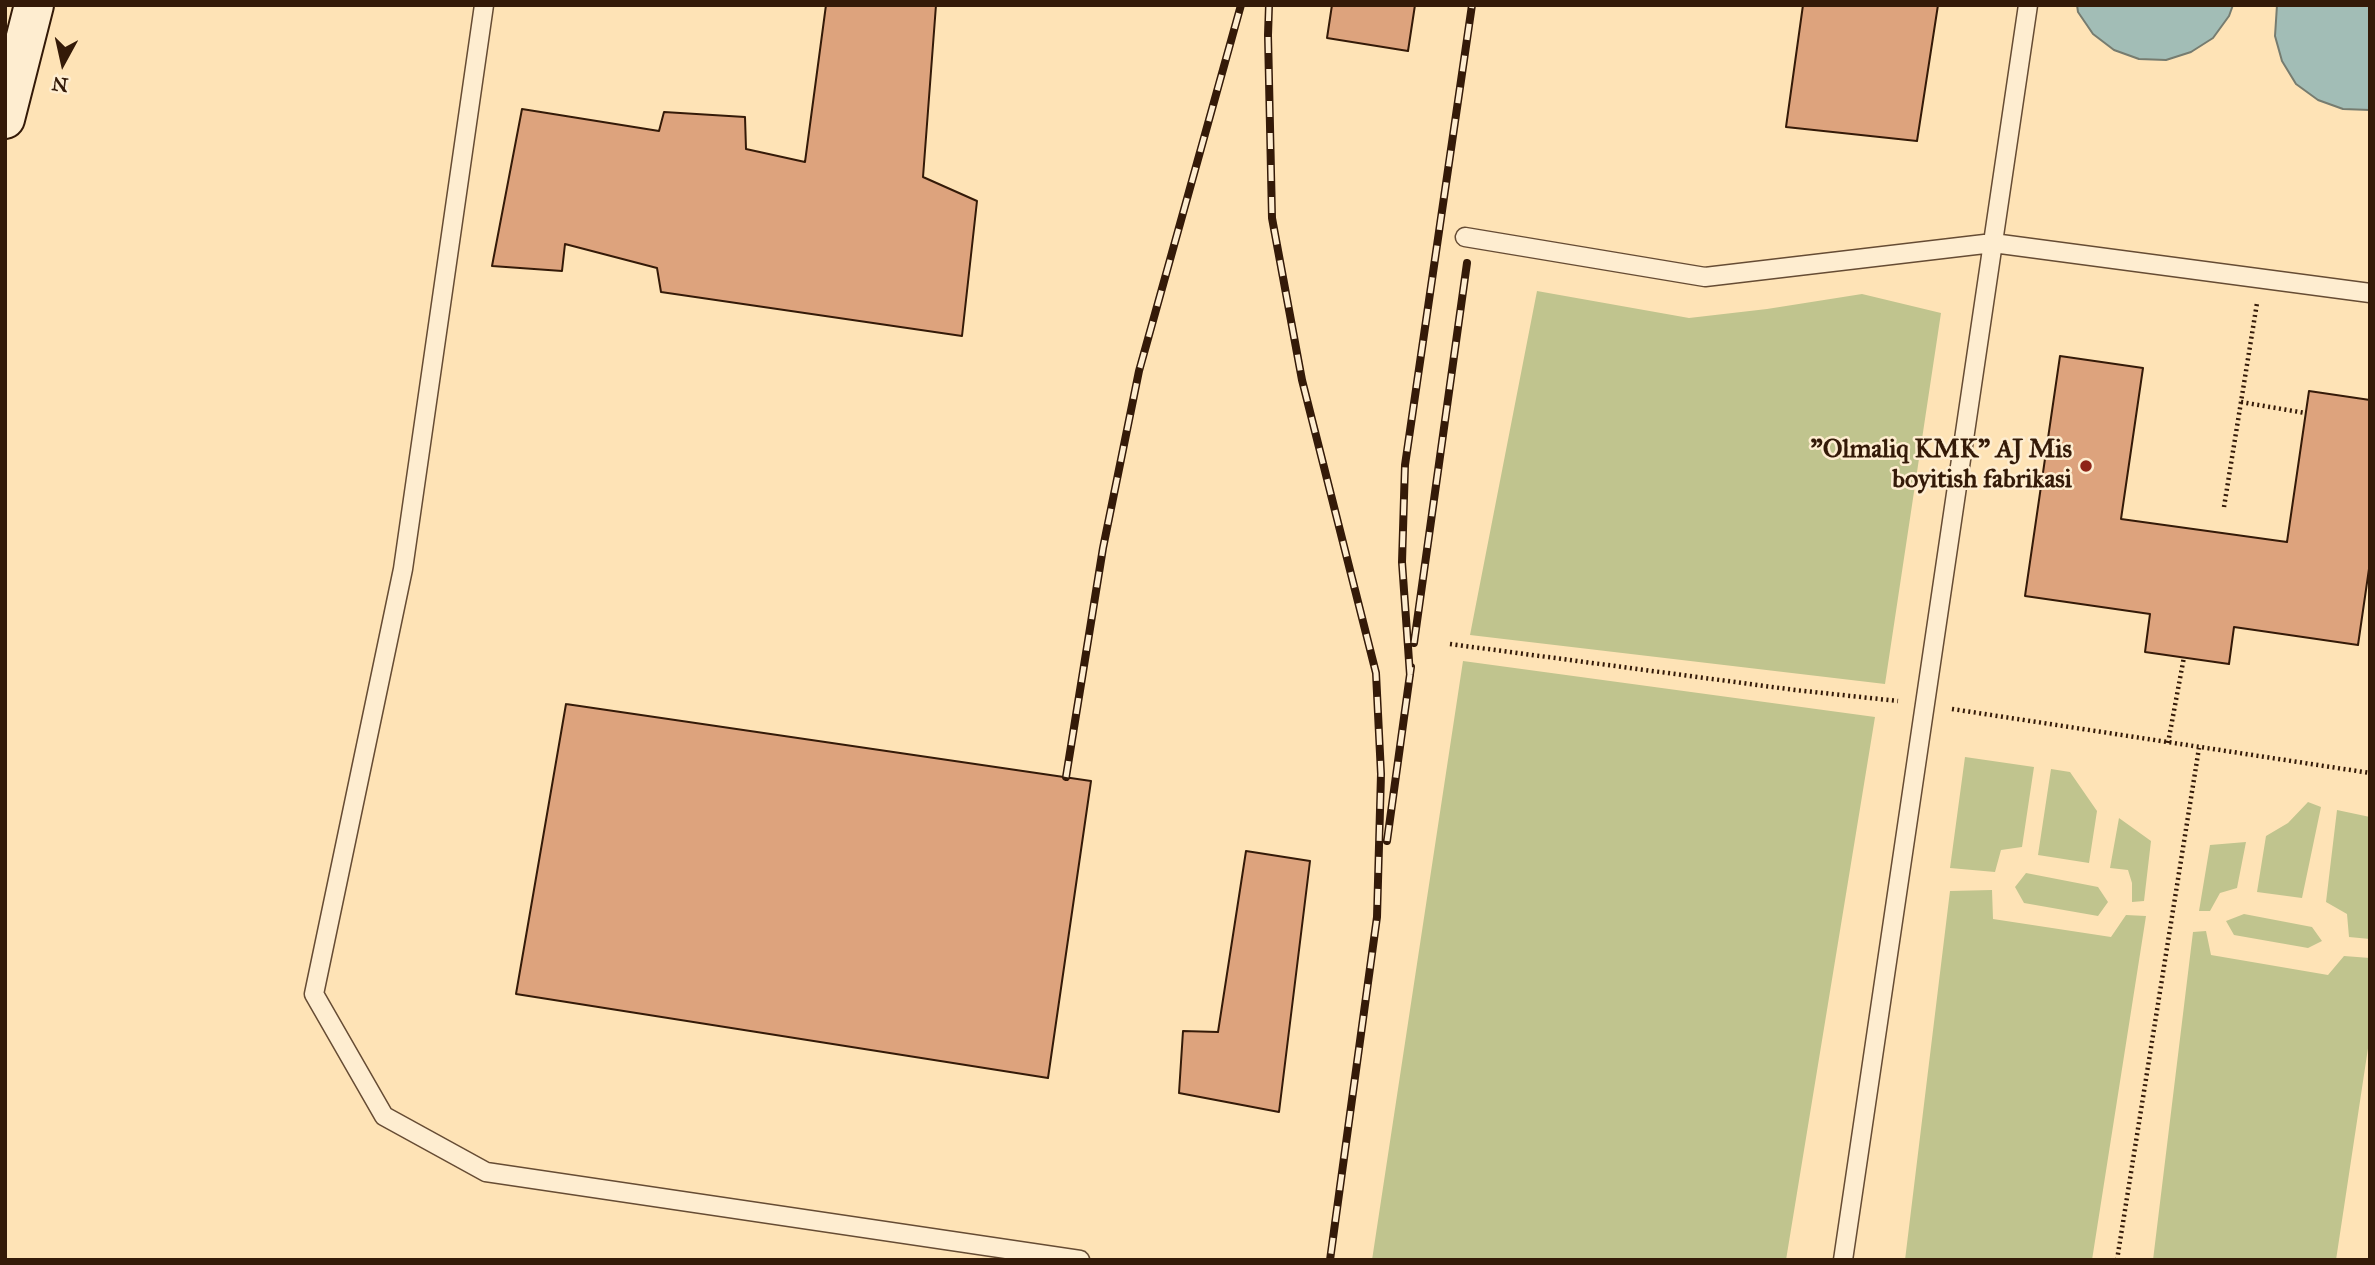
<!DOCTYPE html>
<html>
<head>
<meta charset="utf-8">
<style>
  body { margin:0 }
  #map { position:relative; width:2375px; height:1265px; overflow:hidden; background:#fee3b6; font-family:"IM FELL Great Primer",serif }
  canvas { display:block }
  .frame { position:absolute; inset:0; border:7px solid #341a08; pointer-events:none }
  .north { position:absolute; left:28px; top:28px; width:70px; height:70px; -webkit-text-stroke:5px #feedd0; paint-order:stroke; rotate:188deg; font-size:19px; font-weight:700; line-height:28px; text-align:center; color:#341a08 }
  .north::after { content:''; display:block; margin:auto; width:24px; height:32px; background:#341a08; clip-path:polygon(50% 0,100% 100%,50% 72%,0 100%) }
</style>
</head>
<body>
<div id="map">
<canvas width="2375" height="1265"></canvas>
<div class="frame"></div>
<div class="north">N</div>
</div>
<script>
const context = document.querySelector('canvas').getContext('2d');
context.lineJoin = 'round';
function fillPath(path, color) {
  context.fillStyle = color;
  context.fill(path, 'evenodd');
}
function shape(rows) {
  const path = new Path2D();
  for (const r of rows) {
    path.moveTo(r[0], r[1]);
    for (let i = 2; i < r.length; i += 2) path.lineTo(r[i], r[i + 1]);
  }
  return path;
}
function strokePath(path, color, width, dash) {
  context.strokeStyle = color;
  context.lineWidth = width;
  context.lineCap = dash ? 'butt' : 'round';
  context.setLineDash(dash || []);
  context.stroke(path);
}
function drawText(font, color, halo, rows, align = 'center') {
  context.font = font + ' "IM FELL Great Primer",serif';
  context.lineWidth = 5;
  context.setLineDash([]);
  context.textBaseline = 'middle';
  context.strokeStyle = halo;
  context.fillStyle = color;
  for (const [text, x, y, turn = 0] of rows) {
    context.save();
    context.translate(x, y);
    context.rotate((+turn || 0) * Math.PI / 180);
    context.textAlign = isNaN(turn) ? turn : align;
    if (halo) context.strokeText(text, 0, 0);
    context.fillText(text, 0, 0);
    context.restore();
  }
}
fillPath(shape([
  [1537,291,1689,318,1767,309,1862,294,1941,313,1885,684,1470,635],
  [1463,661,1875,717,1786,1260,1372,1260],
  [1965,757,2034,767,2022,847,2001,850,1995,872,1950,868],
  [2051,769,2070,772,2097,811,2089,863,2038,855],
  [2308,802,2321,807,2302,898,2257,892,2266,836,2288,823],
  [2337,810,2370,817,2370,939,2349,937,2347,914,2326,902],
  [2119,818,2151,841,2144,901,2132,902,2132,883,2128,870,2110,868],
  [2246,842,2237,888,2220,893,2210,911,2199,911,2210,845],
  [2026,873,2098,887,2108,902,2098,916,2024,903,2015,887],
  [1992,890,1993,919,2111,937,2126,915,2146,916,2092,1260,1905,1260,1950,891],
  [2244,914,2312,927,2322,941,2308,948,2234,935,2226,921],
  [2206,931,2211,955,2328,975,2344,956,2370,958,2370,1035,2336,1260,2153,1260,2193,932]
]), '#c0c48e');
const water = shape([
  [2077,5,2233,5,2229,16,2213,38,2191,52,2166,60,2139,59,2114,50,2093,34,2078,12,2077,5],
  [2277,5,2370,5,2370,110,2343,109,2318,100,2296,84,2282,61,2275,36,2277,5]
]);
fillPath(water, '#a2bdb6');
strokePath(water, '#767c70', 2);
const building = shape([
  [826,5,936,5,923,177,977,201,962,336,661,292,657,268,565,244,562,271,492,266,522,109,659,131,664,112,745,117,746,149,805,162,826,5],
  [1332,5,1415,5,1408,51,1327,38,1332,5],
  [1803,5,1938,5,1917,141,1786,127,1803,5],
  [2060,356,2143,368,2121,519,2287,542,2309,391,2370,400,2370,562,2358,645,2234,627,2229,664,2145,652,2150,614,2025,596,2060,356],
  [566,704,1091,781,1048,1078,516,994,566,704],
  [1246,851,1310,861,1279,1112,1179,1093,1183,1031,1218,1032,1246,851]
]);
fillPath(building, '#dda37d');
strokePath(building, '#341a08', 2);
const lane = shape([
  [484,5,403,569,314,994,384,1116,486,1172,1080,1260],
  [1465,237,1705,277,1993,243,2370,293],
  [1843,1260,2028,5]
]);
const secondary = shape([
  [5,119,34,5]
]);
strokePath(lane, '#664c34', 21);
strokePath(secondary, '#341a08', 42);
strokePath(shape([
  [2241,402,2305,413],
  [2224,507,2257,303],
  [1450,644,1795,690,1898,701],
  [1952,709,2370,773],
  [2168,743,2184,657],
  [2117,1260,2199,748]
]), '#341a08', 4.5, [2, 3.5]);
strokePath(lane, '#feedd0', 18);
strokePath(secondary, '#feedd0', 38);
const rail = shape([
  [1269,5,1268,35,1272,218,1302,380,1376,673,1381,774,1377,917,1330,1260],
  [1414,643,1467,263],
  [1410,675,1402,562,1405,465,1472,5],
  [1066,777,1103,548,1139,371,1241,5],
  [1387,841,1411,667]
]);
strokePath(rail, '#341a08', 8);
strokePath(rail, '#feedd0', 5, [16]);
for (const [x, y, r, color] of [
  [2086,466,7,"#8f2418"]
]) {
  const dot = new Path2D();
  dot.arc(x, y, r, 0, 2 * Math.PI);
  context.fillStyle = color;
  context.fill(dot);
  strokePath(dot, '#feedd0', 2.5);
}
drawText('bold 26px', '#341a08', '#feedd0', [
  ["\"Olmaliq KMK” AJ Mis",2072,451],
  ["boyitish fabrikasi",2072,481]
], 'right');
</script>
</body>
</html>
